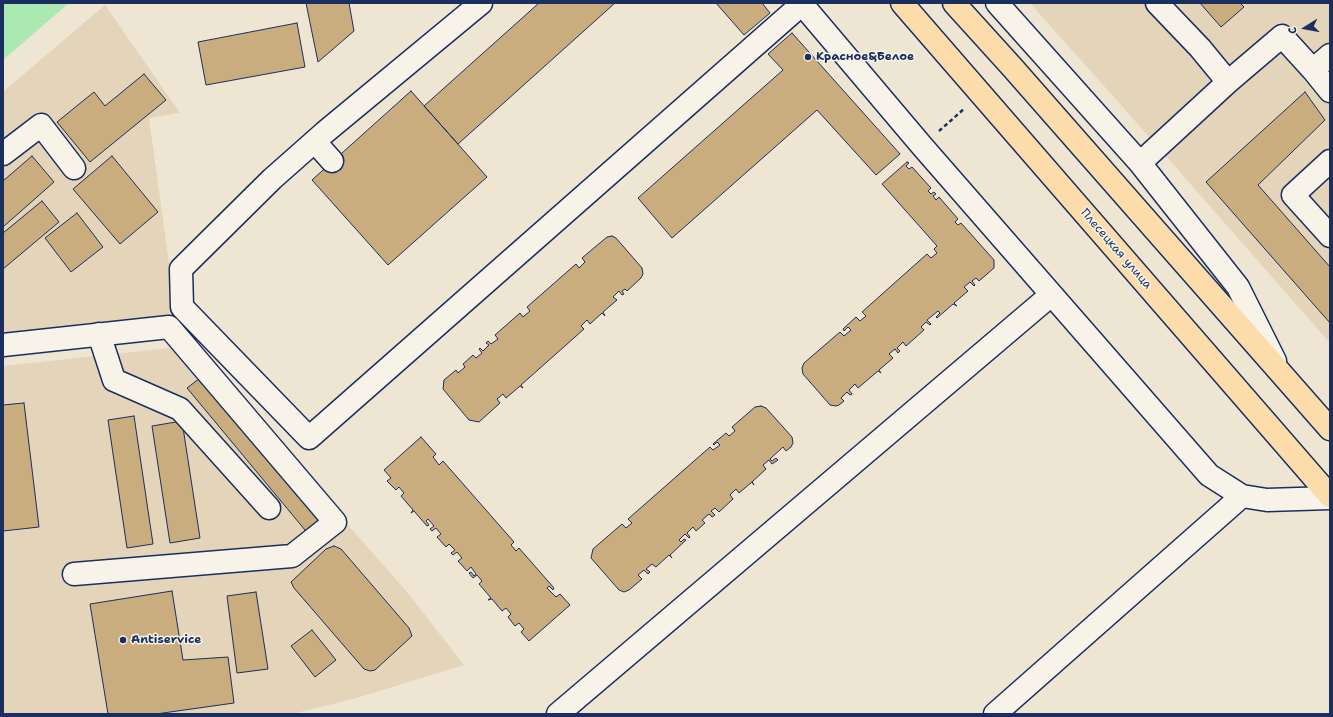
<!DOCTYPE html>
<html>
<head>
<meta charset="utf-8">
<style>
  body { margin:0 }
  #map { position:relative; width:1333px; height:717px; overflow:hidden; background:#eee5d3; font-family:"Shantell Sans",sans-serif }
  canvas { display:block }
  .frame { position:absolute; inset:0; border:4px solid #1b2f5e; pointer-events:none }
  .north { position:absolute; left:1285px; top:8px; width:40px; height:40px; -webkit-text-stroke:3px #f7f3e8; paint-order:stroke; rotate:259deg; font-size:11px; font-weight:700; line-height:16px; text-align:center; color:#1b2f5e }
  .north::after { content:''; display:block; margin:auto; width:14px; height:18px; background:#1b2f5e; clip-path:polygon(50% 0,100% 100%,50% 72%,0 100%) }
</style>
</head>
<body>
<div id="map">
<canvas width="1333" height="717"></canvas>
<div class="frame"></div>
<div class="north">С</div>
</div>
<script>
const context = document.querySelector('canvas').getContext('2d');
context.lineJoin = 'round';
function fillPath(path, color) {
  context.fillStyle = color;
  context.fill(path, 'evenodd');
}
function shape(rows) {
  const path = new Path2D();
  for (const r of rows) {
    path.moveTo(r[0], r[1]);
    for (let i = 2; i < r.length; i += 2) path.lineTo(r[i], r[i + 1]);
  }
  return path;
}
function strokePath(path, color, width, dash) {
  context.strokeStyle = color;
  context.lineWidth = width;
  context.lineCap = dash ? 'butt' : 'round';
  context.setLineDash(dash || []);
  context.stroke(path);
}
function drawText(font, color, halo, rows, align = 'center') {
  context.font = font + ' "Shantell Sans",sans-serif';
  context.lineWidth = 3;
  context.setLineDash([]);
  context.textBaseline = 'middle';
  context.strokeStyle = halo;
  context.fillStyle = color;
  for (const [text, x, y, turn = 0] of rows) {
    context.save();
    context.translate(x, y);
    context.rotate((+turn || 0) * Math.PI / 180);
    context.textAlign = isNaN(turn) ? turn : align;
    if (halo) context.strokeText(text, 0, 0);
    context.fillText(text, 0, 0);
    context.restore();
  }
}
fillPath(shape([
  [1030,3,1330,3,1330,343,1129,114],
  [105,5,180,113,149,118,176,315,3,335,3,92],
  [190,346,407,592,464,665,353,699,292,714,3,714,3,366]
]), '#e3d4ba');
fillPath(shape([
  [3,3,69,3,3,60]
]), '#aae9b1');
const building = shape([
  [306,3,349,3,354,31,318,62,306,3],
  [539,3,615,3,458,144,424,106,539,3],
  [716,3,762,3,770,13,744,35,716,3],
  [1200,3,1240,3,1244,7,1221,27,1200,3],
  [297,23,305,67,206,85,198,42,297,23],
  [792,33,900,154,876,175,817,110,672,238,638,198,783,70,768,54,792,33],
  [144,74,166,100,90,162,57,122,94,92,105,106,144,74],
  [411,91,487,177,388,265,312,180,411,91],
  [1305,92,1325,120,1258,185,1330,267,1330,323,1206,182,1305,92],
  [32,156,54,182,3,227,3,181,32,156],
  [112,156,158,212,120,244,73,189,112,156],
  [907,162,909,163,906,166,909,169,912,167,931,188,928,191,931,194,934,192,936,194,933,196,936,200,939,197,958,219,955,222,958,225,961,223,994,260,994,268,979,281,976,278,972,281,975,285,974,286,970,282,964,287,968,291,954,303,957,306,953,304,937,318,936,317,940,313,938,311,927,320,931,324,930,325,926,322,921,327,924,330,906,346,903,342,897,348,900,351,898,353,895,349,889,354,893,358,879,370,881,373,878,371,858,388,855,384,849,390,852,394,850,395,847,392,841,398,844,401,839,405,836,406,830,405,803,374,802,368,804,363,840,332,844,336,851,330,848,327,844,331,843,329,856,317,860,321,866,316,862,312,927,254,931,258,937,253,934,249,937,246,882,184,907,162],
  [42,201,59,222,3,269,3,233,42,201],
  [77,213,103,247,71,272,45,238,77,213],
  [612,236,616,238,642,268,643,274,641,278,627,291,625,289,622,291,624,294,622,295,619,291,613,297,617,300,603,312,605,316,602,313,590,324,587,320,581,326,584,329,521,385,523,388,520,386,506,398,503,394,497,399,500,403,479,422,469,420,443,389,444,380,456,370,458,373,465,367,463,364,473,355,476,358,482,353,479,349,480,348,483,351,489,345,486,343,488,341,491,344,498,339,495,335,520,313,523,317,530,311,527,307,576,264,579,268,585,262,582,258,607,237,612,236],
  [204,375,327,522,310,536,187,388,204,375],
  [24,403,39,527,3,531,3,405,24,403],
  [761,406,766,408,792,437,793,443,791,447,786,451,783,447,770,459,772,461,776,458,778,460,772,464,769,460,763,465,766,469,752,482,754,485,752,482,739,493,736,489,730,495,733,499,719,512,715,508,711,511,715,515,712,517,709,514,702,520,705,523,696,531,693,527,687,533,690,537,689,538,685,534,679,540,681,542,684,539,686,540,670,555,672,558,669,555,656,567,652,564,646,569,650,572,648,574,644,570,638,575,642,579,629,590,624,592,619,590,591,558,593,549,622,524,626,528,632,523,628,519,710,447,713,450,720,445,717,442,714,445,713,444,726,433,729,436,735,431,732,427,755,407,761,406],
  [134,416,153,544,127,548,108,420,134,416],
  [182,421,200,538,170,543,152,426,182,421],
  [421,437,436,454,433,457,439,465,443,461,514,542,511,545,516,551,519,548,554,588,553,590,549,586,547,588,556,597,560,594,570,605,529,641,521,632,524,629,519,623,515,626,508,617,511,614,506,608,502,611,492,599,488,600,491,598,479,584,482,581,477,575,473,578,469,573,471,572,474,576,476,574,471,567,467,571,458,561,462,558,457,552,453,555,451,553,455,550,449,544,446,547,437,537,441,534,436,528,432,531,430,529,434,526,428,519,426,521,429,525,427,526,414,511,411,513,413,510,401,496,404,493,399,487,396,490,387,481,391,478,384,470,421,437],
  [334,546,341,549,409,628,412,636,375,670,370,671,364,669,294,588,291,582,326,549,334,546],
  [172,591,183,660,228,657,234,703,156,714,108,714,90,604,172,591],
  [256,592,268,669,237,673,227,596,256,592],
  [312,630,336,660,315,677,291,646,312,630]
]);
fillPath(building, '#caad7f');
strokePath(building, '#1b2f5e', 1);
const minor = shape([
  [481,3,324,133,272,179,181,269,182,307,309,438,802,4],
  [801,3,922,146,1209,475,1242,496,1267,500,1330,498],
  [997,3,1140,163,1238,287,1275,361],
  [1157,3,1200,48,1228,82],
  [1313,70,1330,91],
  [315,142,332,161],
  [3,154,41,125,74,168],
  [1330,161,1293,195,1330,236],
  [1140,163,1228,82,1282,36,1313,70,1330,55],
  [99,334,114,380,180,409,269,508],
  [3,345,169,327,335,522,292,556,74,574],
  [558,714,1051,295],
  [995,714,1242,496]
]);
const major = shape([
  [902,3,1330,496],
  [954,3,1012,67,1330,429]
]);
strokePath(minor, '#1b2f5e', 25);
strokePath(major, '#1b2f5e', 25);
strokePath(shape([
  [939,131,965,108]
]), '#1b2f5e', 2.5, [4, 3]);
strokePath(minor, '#f7f3e8', 22);
strokePath(major, '#fddcac', 22);
for (const [x, y, r, color] of [
  [808,57,4,"#1b2f5e"],
  [123,640,4,"#1b2f5e"]
]) {
  const dot = new Path2D();
  dot.arc(x, y, r, 0, 2 * Math.PI);
  context.fillStyle = color;
  context.fill(dot);
  strokePath(dot, '#f7f3e8', 1.5);
}
drawText('bold 12px', '#1b2f5e', '#f7f3e8', [
  ["Красное&Белое",816,57],
  ["Antiservice",131,640]
], 'left');
drawText('12px', '#1b2f5e', '#f7f3e8', [
  ["Плесецкая улица",1116,249,49]
]);
</script>
</body>
</html>
